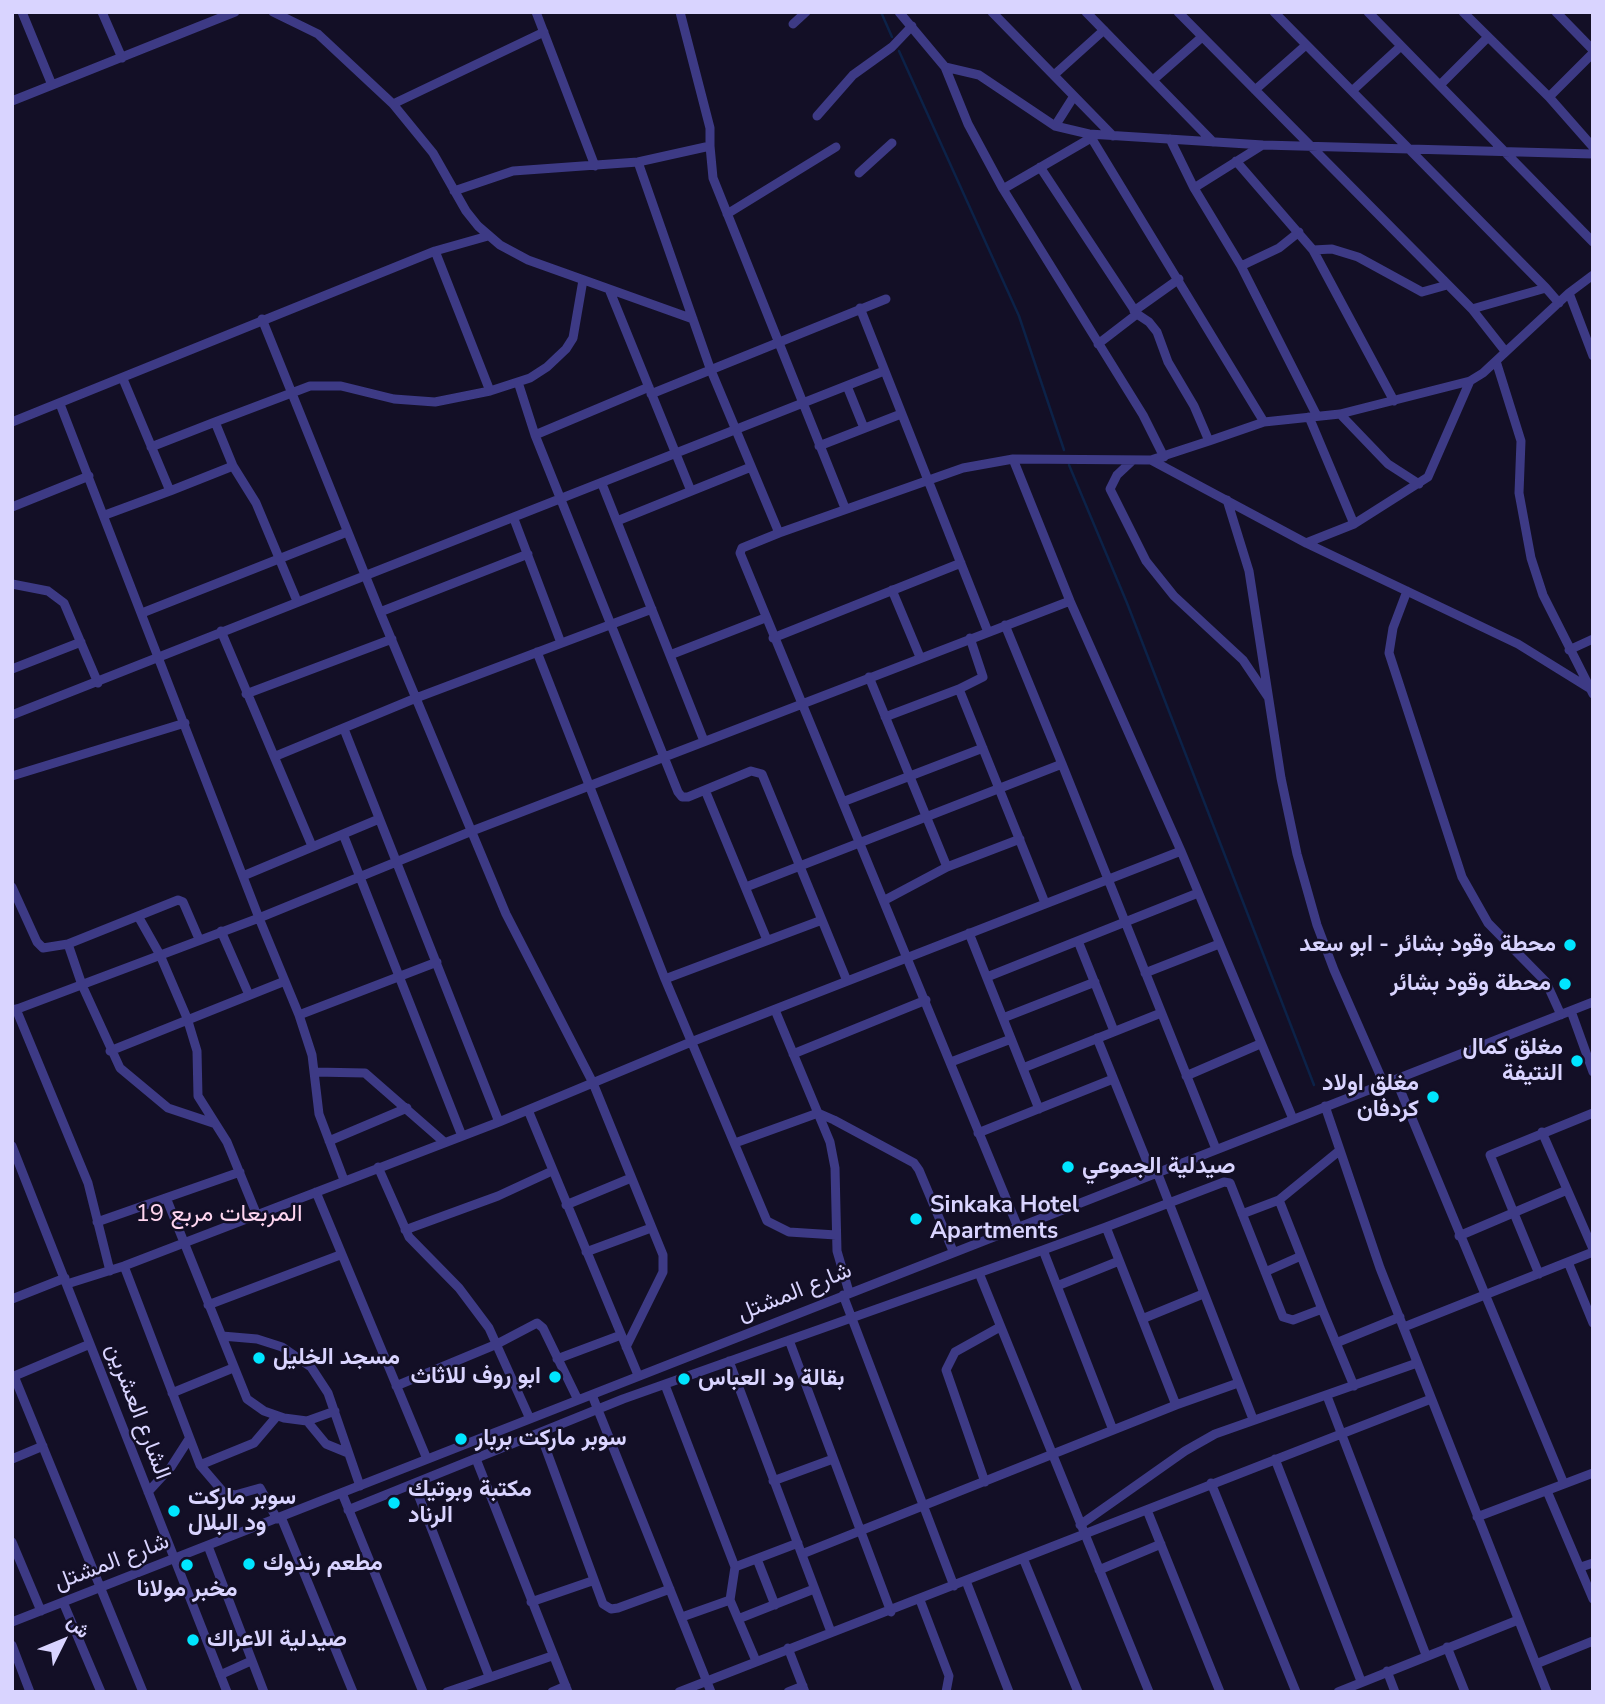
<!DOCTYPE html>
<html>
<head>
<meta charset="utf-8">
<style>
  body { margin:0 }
  #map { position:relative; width:1605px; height:1704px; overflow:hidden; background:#130f26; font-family:"Nunito Sans",Vazirmatn,sans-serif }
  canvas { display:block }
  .frame { position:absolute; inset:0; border:14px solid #d9d4ff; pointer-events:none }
  .north { position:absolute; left:28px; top:1606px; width:70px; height:70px; -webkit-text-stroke:5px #130f26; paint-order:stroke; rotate:47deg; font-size:19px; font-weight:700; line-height:28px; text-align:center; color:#d9d4ff }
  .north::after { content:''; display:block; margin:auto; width:24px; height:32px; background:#d9d4ff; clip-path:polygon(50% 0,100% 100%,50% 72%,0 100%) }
</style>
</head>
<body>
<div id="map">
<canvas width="1605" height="1704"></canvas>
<div class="frame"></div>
<div class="north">ش</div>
</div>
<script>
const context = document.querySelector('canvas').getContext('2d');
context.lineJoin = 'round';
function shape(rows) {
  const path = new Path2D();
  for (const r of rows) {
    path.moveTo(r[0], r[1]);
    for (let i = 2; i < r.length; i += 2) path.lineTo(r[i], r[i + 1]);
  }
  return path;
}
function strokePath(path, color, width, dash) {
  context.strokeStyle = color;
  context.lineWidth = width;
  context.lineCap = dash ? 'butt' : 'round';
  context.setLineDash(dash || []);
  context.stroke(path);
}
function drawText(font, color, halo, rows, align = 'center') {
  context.font = font + ' "Nunito Sans",Vazirmatn,sans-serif';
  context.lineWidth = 5;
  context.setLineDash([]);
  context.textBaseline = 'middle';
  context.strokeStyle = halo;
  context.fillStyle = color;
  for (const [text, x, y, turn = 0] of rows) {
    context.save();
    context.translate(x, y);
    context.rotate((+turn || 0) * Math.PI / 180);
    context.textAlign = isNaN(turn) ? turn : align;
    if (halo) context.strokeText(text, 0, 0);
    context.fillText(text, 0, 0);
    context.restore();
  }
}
strokePath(shape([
  [881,12,892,37],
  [899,51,1019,316,1064,450],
  [1069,465,1127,603,1314,1085]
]), '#0c2248', 2.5);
strokePath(shape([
  [22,12,52,85],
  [102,12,122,58],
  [273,12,318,34,393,104,433,153,466,211,478,226,500,245,528,260,693,319],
  [536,12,595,166],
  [899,12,945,67,968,124,1003,189,1143,415,1164,457],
  [992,12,1113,136],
  [1086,12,1213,142],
  [1178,12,1472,309,1505,351],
  [1274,12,1546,288],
  [1368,12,1593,242],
  [1463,12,1549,97,1593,147],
  [1556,12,1593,50],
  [793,24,806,12],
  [945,67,979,75,1055,126,1089,134,1263,145,1593,154],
  [1054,75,1104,30],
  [1153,80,1202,37],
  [1440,85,1488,37],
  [1255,90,1306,45],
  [1352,91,1401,46],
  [1549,97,1593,53],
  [12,101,235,12],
  [393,104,544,32],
  [817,116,853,75,892,47,912,26],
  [1055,126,1074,96],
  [1089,134,1264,422],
  [1170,139,1194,188,1241,266,1317,416],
  [710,146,713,178,845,508],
  [1236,161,1313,250,1394,401],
  [638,162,710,368,779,533],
  [1040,167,1137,314,1098,344],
  [859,173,892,143],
  [1194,188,1261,146],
  [1003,189,1091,138],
  [454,191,513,171,638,162,710,146,710,128,680,12],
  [727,214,836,147],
  [1313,250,1332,249,1358,257,1422,292,1447,285],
  [435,251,490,391],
  [1241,266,1279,248,1299,232],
  [609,289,691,491],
  [1569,293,1593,356],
  [860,308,988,632],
  [1472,309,1546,288,1559,303],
  [1134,311,1179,279],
  [262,319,380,612,506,914,593,1083,663,1255,663,1272,626,1347],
  [1496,361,1521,441,1519,493,1531,558,1543,595,1593,694],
  [123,379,170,491,233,466],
  [518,382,535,435,678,792,682,797,688,797,751,771,762,774,847,981],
  [847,386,864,428],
  [651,394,886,299],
  [60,404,259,918,299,1015,312,1055,319,1114,344,1180],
  [1340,414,1388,464,1419,484],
  [1309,417,1354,524],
  [12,422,435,251,488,236],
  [535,435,649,387],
  [1209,441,1264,422,1340,414,1470,381,1483,373,1569,293,1593,275],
  [819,446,901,414],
  [151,447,215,422],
  [1013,459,1070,601,1181,851,1293,1119],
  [1133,460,1117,475,1110,489,1146,561,1174,596,1243,660,1268,697],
  [1151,460,1306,543,1518,644,1589,688],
  [602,484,704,741],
  [1227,500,1249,571,1281,778,1297,854,1317,925,1334,970,1384,1084],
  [12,507,89,476],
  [105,515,170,491],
  [514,519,561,643],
  [617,521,751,467],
  [1306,543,1354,524,1428,477,1470,381],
  [12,584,48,591,64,603,98,683],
  [892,590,920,657],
  [1407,591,1393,628,1389,653,1462,877,1488,923,1546,982,1561,1015],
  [297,601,256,503,233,466,215,422,310,386,341,386,394,399,435,402,490,391,530,378,547,367,566,349,573,338,583,280],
  [380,612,528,554],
  [142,613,347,532],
  [1005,625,1062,764],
  [221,631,312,846],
  [773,638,961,563],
  [970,638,983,677,959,689,1045,903],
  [1569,650,1593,639],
  [537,652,665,979,767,1221,789,1232,836,1235],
  [670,655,765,618],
  [12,669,81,642],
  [869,677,947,867,885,900],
  [246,694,392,639],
  [12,715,884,371],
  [885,717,959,689],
  [344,729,499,1122],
  [276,756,416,698,652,609],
  [12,776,185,723],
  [705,790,767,940],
  [845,801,983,748],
  [343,834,462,1136],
  [947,867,1020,839],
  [243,876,379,819],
  [12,887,37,942,43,948,68,944,178,900,183,902,199,939],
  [746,887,1062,764,1216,1149],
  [138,916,160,955,187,1018,197,1051,198,1096,227,1142,256,1213],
  [221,931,249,995],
  [969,933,1039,1109],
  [1078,941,1114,1031],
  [68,944,82,985,120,1068,168,1108,213,1123],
  [1145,973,1219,944],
  [987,977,1198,893],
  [665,979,822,920],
  [16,1009,88,1183,110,1271],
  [775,1010,830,1142,835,1168,837,1251,849,1292],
  [12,1011,259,918,472,831,1070,601],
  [1571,1011,1593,1072],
  [299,1015,437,962],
  [1003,1018,1095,982],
  [1097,1038,1152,1174],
  [110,1051,285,981],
  [793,1054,926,1000],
  [951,1062,1011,1039],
  [1023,1068,1161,1013],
  [315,1072,365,1073,444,1142],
  [1186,1076,1260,1044],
  [1396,1080,1564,1484],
  [1325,1106,1380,1268,1547,1692],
  [528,1110,638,1375],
  [1542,1132,1593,1249],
  [978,1133,1113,1079],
  [329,1141,407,1108],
  [735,1143,818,1113,834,1120,914,1163,919,1170,953,1251],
  [12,1146,227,1692],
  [378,1167,409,1237,459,1288,489,1328,530,1419],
  [1157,1172,1253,1419],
  [316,1192,427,1459],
  [167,1200,247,1399,264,1411,284,1418,307,1421,335,1411],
  [1279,1200,1339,1151],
  [566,1205,631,1178],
  [1242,1214,1279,1200,1322,1309],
  [97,1222,240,1172],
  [1017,1225,740,553,742,548,779,533,963,468,1013,459,1151,460,1209,441,1194,406,1168,362,1157,332,1149,322,1137,314],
  [405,1230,498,1196,552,1171],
  [1459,1236,1567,1190],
  [1043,1250,1106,1227],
  [586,1252,651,1228],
  [1568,1262,1593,1323],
  [124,1266,200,1465,224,1493,235,1495,260,1488,277,1519],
  [1265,1272,1301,1256],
  [979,1273,1149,1692],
  [1539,1274,1490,1155,1593,1113],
  [67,1284,124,1266,499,1122,691,1042,1181,851],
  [1057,1286,1119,1261],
  [843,1295,954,1586],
  [12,1299,65,1278],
  [208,1305,340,1255],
  [1142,1319,1203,1294],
  [1404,1327,1593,1252],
  [222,1336,257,1339,282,1347,311,1367,328,1393,360,1486],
  [789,1340,891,1612],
  [1336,1343,1400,1317],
  [557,1359,621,1335],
  [729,1361,831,1632],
  [14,1376,143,1692],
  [12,1377,90,1344],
  [665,1385,735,1567,730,1600,756,1661],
  [396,1386,497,1344,537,1323,543,1328,578,1400],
  [172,1393,233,1368],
  [592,1395,711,1692],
  [1327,1396,1426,1655],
  [1176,1405,1238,1383],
  [307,1421,326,1444,348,1453],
  [540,1433,603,1604,611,1609,618,1608,670,1589],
  [12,1459,43,1446],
  [476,1459,568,1692],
  [1275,1459,1361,1681],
  [200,1465,254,1443,277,1416],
  [773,1481,833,1459],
  [985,1482,946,1370,955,1352,1000,1327],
  [1211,1483,1296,1692],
  [414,1484,489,1676],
  [1547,1491,1593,1599],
  [148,1492,171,1467,189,1439],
  [342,1493,423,1692],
  [348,1510,623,1399,1043,1250,1113,1430],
  [1147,1510,1220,1692],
  [281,1517,353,1692],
  [1477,1517,1593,1473],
  [1080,1525,1185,1451,1215,1434,1417,1363],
  [12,1542,41,1611],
  [208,1546,264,1692],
  [802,1554,1176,1405,1106,1227,1224,1182,1230,1183,1283,1317,1293,1320,1322,1309,1354,1386],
  [1023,1558,1078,1692],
  [757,1559,775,1605],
  [735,1567,798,1543],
  [1581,1567,1593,1563],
  [1099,1570,1161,1544],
  [966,1581,1009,1692],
  [920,1600,949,1676,946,1692],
  [63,1602,101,1692],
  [531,1602,592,1581],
  [682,1617,730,1600],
  [738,1619,814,1589],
  [12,1622,1593,1002],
  [12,1645,30,1692],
  [1447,1647,1465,1692],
  [788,1648,805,1692],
  [1536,1664,1593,1641],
  [1387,1671,1395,1692],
  [220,1675,251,1661],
  [447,1692,552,1656],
  [552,1692,566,1686],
  [679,1692,1431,1399],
  [788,1692,803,1686],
  [1338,1692,1518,1620]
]), '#3d3a85', 9);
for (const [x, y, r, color] of [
  [1570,945,7,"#00e5ff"],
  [1565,984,7,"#00e5ff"],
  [1577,1061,7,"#00e5ff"],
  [1433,1097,7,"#00e5ff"],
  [1068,1167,7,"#00e5ff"],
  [916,1219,7,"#00e5ff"],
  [259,1358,7,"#00e5ff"],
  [555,1377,7,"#00e5ff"],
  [684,1379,7,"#00e5ff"],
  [461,1439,7,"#00e5ff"],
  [394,1503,7,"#00e5ff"],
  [174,1511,7,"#00e5ff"],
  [249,1564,7,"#00e5ff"],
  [187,1565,7,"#00e5ff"],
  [193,1640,7,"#00e5ff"]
]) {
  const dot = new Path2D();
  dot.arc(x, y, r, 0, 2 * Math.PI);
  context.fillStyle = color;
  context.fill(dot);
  strokePath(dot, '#130f26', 2.5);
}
drawText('bold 23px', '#d9d4ff', '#130f26', [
  ["محطة وقود بشائر - ابو سعد",1556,945,"right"],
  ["محطة وقود بشائر",1551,984,"right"],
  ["مغلق كمال",1563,1048,"right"],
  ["النتيفة",1563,1074,"right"],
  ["مغلق اولاد",1419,1084,"right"],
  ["كردفان",1419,1110,"right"],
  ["صيدلية الجموعي",1082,1167],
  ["Sinkaka Hotel",930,1206],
  ["Apartments",930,1232],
  ["مسجد الخليل",273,1358],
  ["ابو روف للاثاث",541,1377,"right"],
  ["بقالة ود العباس",698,1379],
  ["سوبر ماركت بربار",475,1439],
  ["مكتبة وبوتيك",408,1490],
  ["الرناد",408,1516],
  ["سوبر ماركت",188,1498],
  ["ود البلال",188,1524],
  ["مطعم رندوك",263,1564],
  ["مخبر مولانا",187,1590,"center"],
  ["صيدلية الاعراك",207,1640]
], 'left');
drawText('23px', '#d9d4ff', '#130f26', [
  ["شارع المشتل",795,1293,-22],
  ["الشارع العشرين",137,1412,69],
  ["شارع المشتل",112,1563,-21]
]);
drawText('24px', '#ffd6f0', '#130f26', [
  ["المربعات مربع 19",219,1215]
]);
</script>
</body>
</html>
